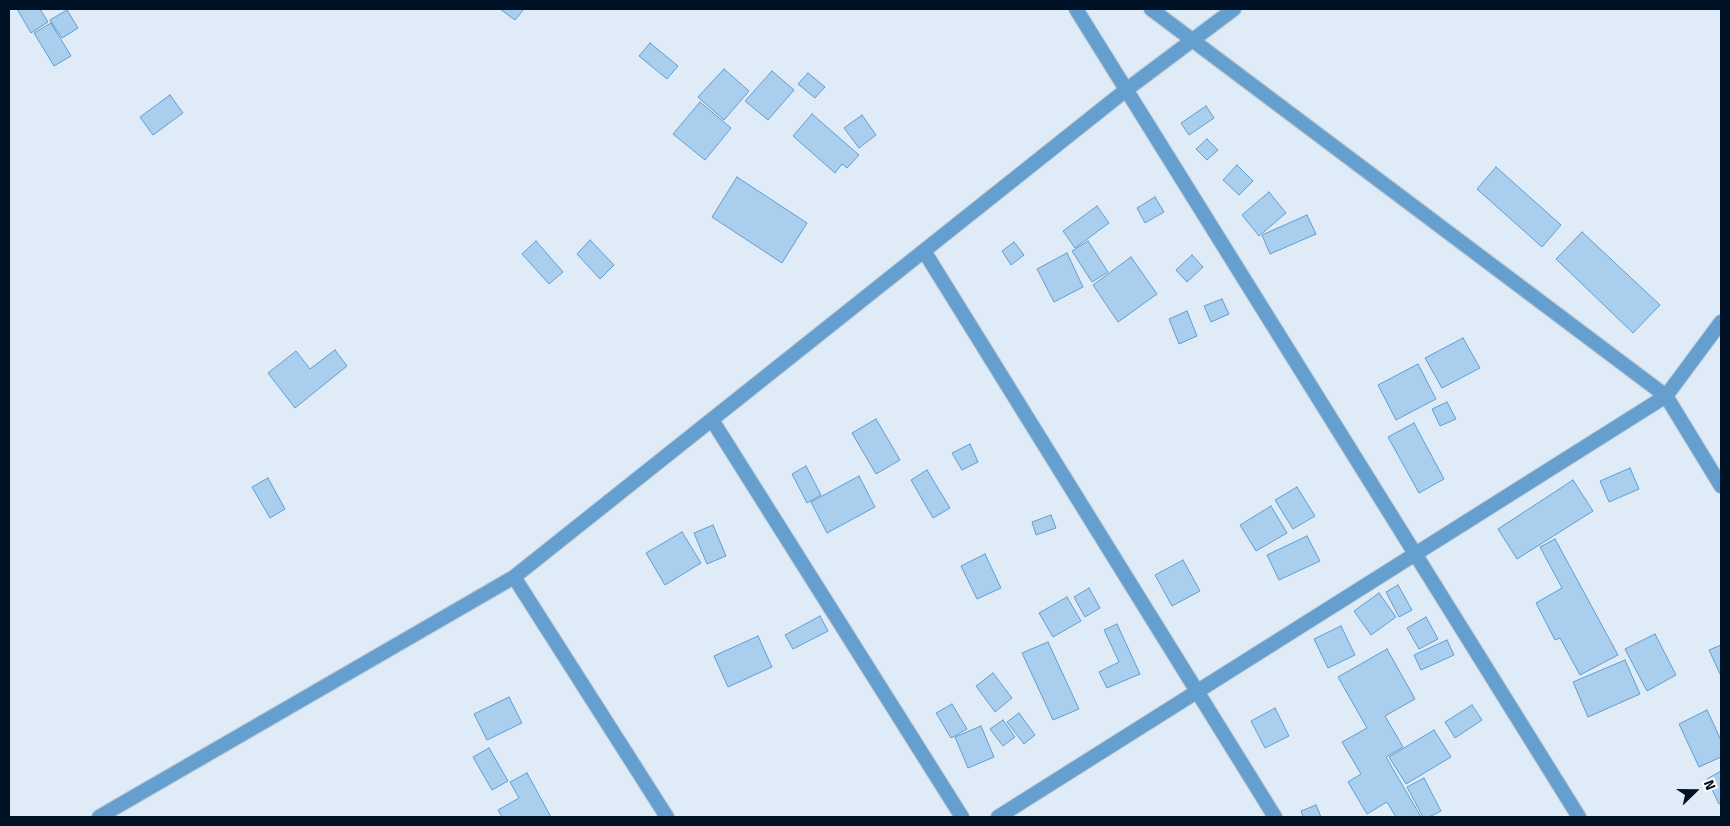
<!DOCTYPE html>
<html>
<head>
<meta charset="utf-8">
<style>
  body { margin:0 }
  #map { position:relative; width:1730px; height:826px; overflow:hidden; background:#dfebf6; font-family:"Fira Sans",sans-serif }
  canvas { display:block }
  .frame { position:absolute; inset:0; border:10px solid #001225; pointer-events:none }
  .north { position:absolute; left:1670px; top:766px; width:50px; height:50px; -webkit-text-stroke:4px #fff; paint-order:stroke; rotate:68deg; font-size:14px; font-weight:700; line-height:20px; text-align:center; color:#001225 }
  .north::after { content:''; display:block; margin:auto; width:18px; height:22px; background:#001225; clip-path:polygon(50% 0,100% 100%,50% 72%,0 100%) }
</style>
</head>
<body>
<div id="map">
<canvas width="1730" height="826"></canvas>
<div class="frame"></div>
<div class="north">N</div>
</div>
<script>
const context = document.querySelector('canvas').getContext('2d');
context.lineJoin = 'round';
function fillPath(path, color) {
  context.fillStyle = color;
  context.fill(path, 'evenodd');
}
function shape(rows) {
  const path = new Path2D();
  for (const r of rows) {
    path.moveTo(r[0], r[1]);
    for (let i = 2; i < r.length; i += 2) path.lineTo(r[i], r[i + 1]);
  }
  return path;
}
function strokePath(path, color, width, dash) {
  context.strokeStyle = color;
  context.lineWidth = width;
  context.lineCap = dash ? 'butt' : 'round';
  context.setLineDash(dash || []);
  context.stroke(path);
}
const building = shape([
  [17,9,40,9,48,22,31,33,17,9],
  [500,9,524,9,515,20,500,9],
  [67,10,78,28,62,38,50,20,67,10],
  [51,23,71,56,54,66,34,33,51,23],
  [650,43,678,66,667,79,639,56,650,43],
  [724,69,749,91,724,120,698,97,724,69],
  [772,71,794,90,768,120,745,101,772,71],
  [808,73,825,87,815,98,798,84,808,73],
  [170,95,183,113,153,135,140,117,170,95],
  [700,102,731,128,705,160,673,134,700,102],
  [1206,106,1214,118,1189,135,1181,123,1206,106],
  [812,114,859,155,847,168,842,164,835,173,793,136,812,114],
  [862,115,876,135,859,148,844,128,862,115],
  [1207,139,1218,150,1207,160,1196,149,1207,139],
  [1237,165,1253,181,1239,195,1223,180,1237,165],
  [1496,167,1561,225,1542,247,1477,189,1496,167],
  [737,177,807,223,782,263,712,217,737,177],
  [1269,192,1286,213,1259,236,1242,215,1269,192],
  [1155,197,1164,212,1145,223,1137,208,1155,197],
  [1097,206,1109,223,1075,248,1063,231,1097,206],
  [1307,215,1316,234,1270,254,1262,235,1307,215],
  [1582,232,1660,305,1633,333,1556,259,1582,232],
  [590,240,614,265,600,279,577,254,590,240],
  [536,241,563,272,549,284,522,254,536,241],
  [1088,241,1108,272,1092,282,1072,251,1088,241],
  [1014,242,1024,255,1011,265,1002,251,1014,242],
  [1067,253,1083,287,1054,302,1037,269,1067,253],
  [1192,255,1203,267,1187,282,1176,270,1192,255],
  [1131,257,1157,294,1118,322,1093,285,1131,257],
  [1222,299,1229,314,1211,322,1204,306,1222,299],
  [1187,311,1197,336,1179,344,1169,319,1187,311],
  [1463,338,1480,368,1442,388,1425,358,1463,338],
  [335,350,347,366,295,408,268,373,296,351,310,369,335,350],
  [1418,364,1436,399,1396,420,1378,385,1418,364],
  [1447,402,1456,419,1440,426,1432,409,1447,402],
  [876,419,900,460,876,474,852,433,876,419],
  [1414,423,1444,479,1419,493,1388,437,1414,423],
  [970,444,978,462,962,470,952,453,970,444],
  [806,466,821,495,807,503,792,474,806,466],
  [1630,468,1639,489,1609,502,1600,481,1630,468],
  [927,470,950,508,933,518,911,480,927,470],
  [859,476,875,507,827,533,811,502,859,476],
  [268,478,285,509,270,518,252,487,268,478],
  [1573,480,1593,511,1517,559,1498,529,1573,480],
  [1297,487,1315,516,1293,529,1275,500,1297,487],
  [1271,506,1287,533,1256,551,1240,525,1271,506],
  [1051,515,1056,528,1036,535,1032,522,1051,515],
  [713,525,726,556,707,564,694,533,713,525],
  [682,532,701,563,665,585,646,553,682,532],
  [1307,536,1320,561,1279,580,1267,555,1307,536],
  [1555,539,1618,655,1580,675,1560,638,1555,640,1536,603,1562,588,1540,547,1555,539],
  [985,554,1001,588,977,599,961,566,985,554],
  [1183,560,1200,591,1172,606,1155,575,1183,560],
  [1398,585,1412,610,1399,617,1386,592,1398,585],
  [1089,588,1100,608,1085,617,1074,597,1089,588],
  [1379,593,1396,617,1371,635,1354,611,1379,593],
  [1067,597,1081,621,1053,637,1039,613,1067,597],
  [820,616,828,631,793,649,785,635,820,616],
  [1426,617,1438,639,1419,649,1407,628,1426,617],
  [1117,624,1140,674,1107,688,1099,672,1119,662,1104,630,1117,624],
  [1341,626,1355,655,1328,668,1314,639,1341,626],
  [1655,634,1676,675,1647,691,1625,649,1655,634],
  [758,636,772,667,728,687,714,656,758,636],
  [1447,640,1454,655,1421,670,1414,655,1447,640],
  [1048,642,1079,709,1053,720,1022,653,1048,642],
  [1721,645,1721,676,1709,650,1721,645],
  [1387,649,1415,699,1385,716,1403,747,1386,757,1421,817,1396,817,1387,802,1367,814,1348,782,1361,774,1342,742,1367,728,1338,677,1387,649],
  [1625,660,1640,694,1588,717,1573,682,1625,660],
  [993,673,1012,698,995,712,976,686,993,673],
  [509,697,522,723,487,740,474,714,509,697],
  [952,704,967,729,951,738,936,713,952,704],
  [1472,705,1482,720,1455,738,1445,722,1472,705],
  [1275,708,1289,736,1265,748,1251,721,1275,708],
  [1707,710,1721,740,1721,757,1699,767,1679,724,1707,710],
  [1019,713,1035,735,1024,744,1007,722,1019,713],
  [1003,720,1015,737,1003,746,990,729,1003,720],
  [981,726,994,757,968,768,955,737,981,726],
  [1434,730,1451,757,1406,784,1389,757,1434,730],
  [489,748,508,781,492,790,473,757,489,748],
  [1721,771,1721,803,1719,804,1707,779,1721,771],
  [527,773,551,817,502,817,498,810,519,798,510,782,527,773],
  [1424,778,1441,811,1429,817,1423,817,1407,787,1424,778],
  [1316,805,1321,817,1303,817,1301,811,1316,805]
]);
fillPath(building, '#aaceee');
strokePath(building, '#609dd0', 1);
const minor = shape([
  [1076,9,1579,817],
  [1151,9,1666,396,1721,486],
  [924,251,1275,817],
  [712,420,962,817],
  [514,577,667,817],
  [99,817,514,577,1126,90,1234,9],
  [998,817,1666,396,1721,322]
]);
strokePath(minor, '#bbc8d5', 16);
strokePath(minor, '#659fcf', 14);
</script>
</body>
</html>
